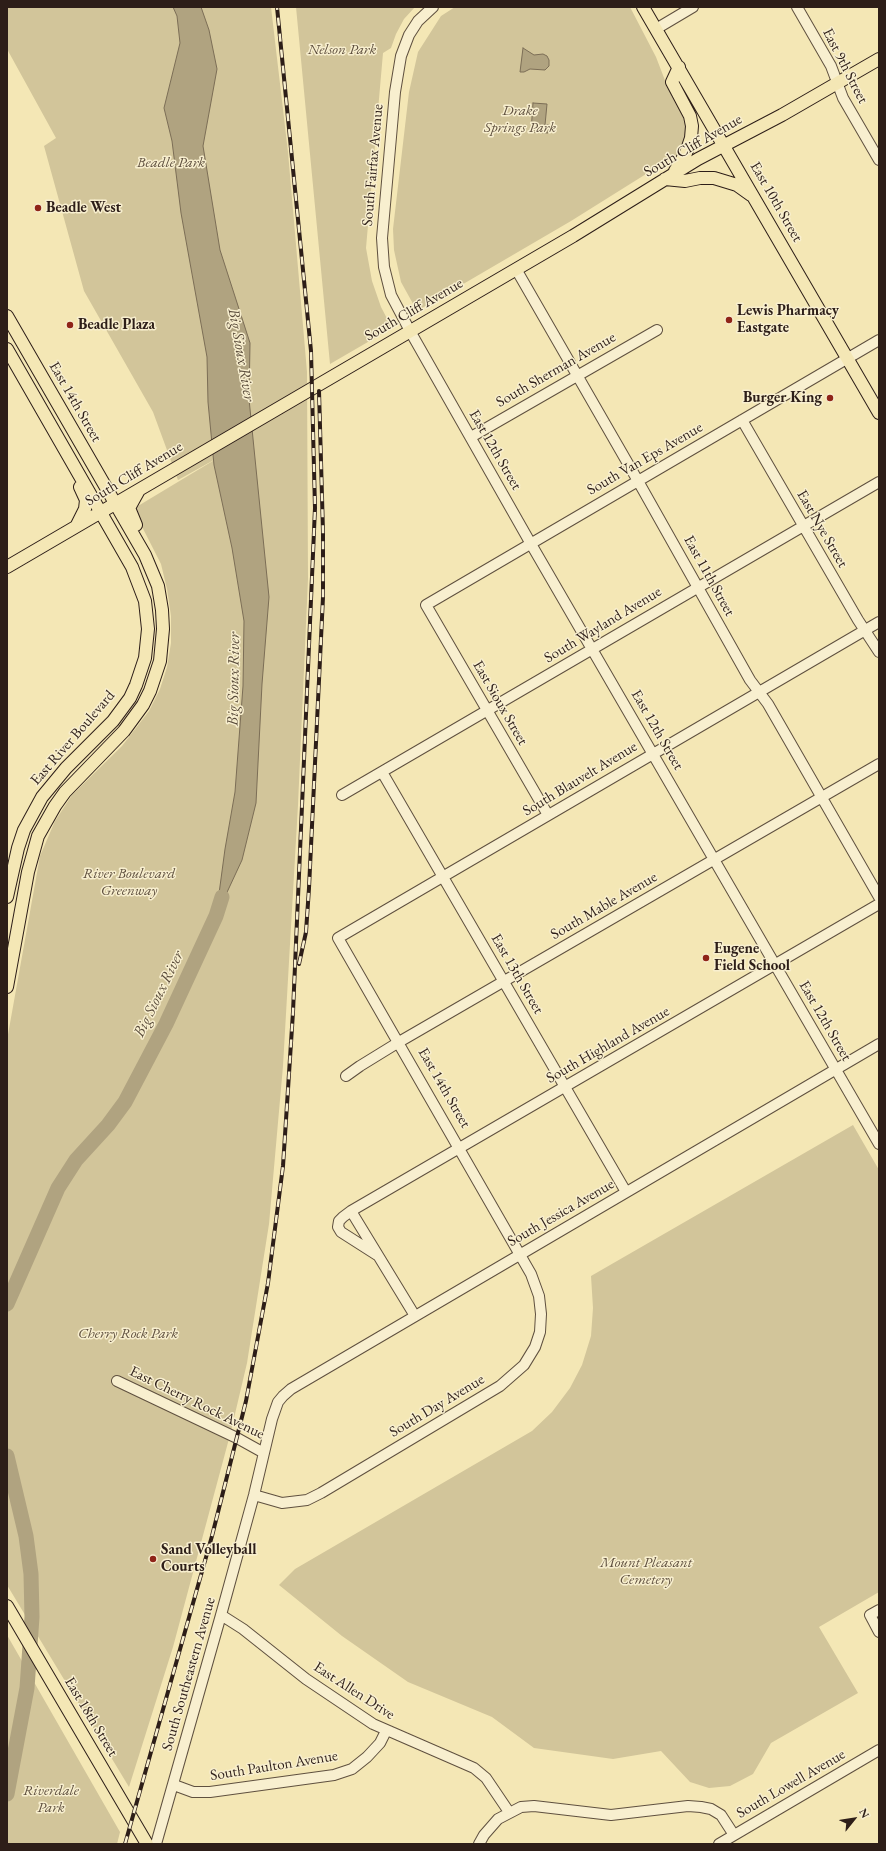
<!DOCTYPE html>
<html>
<head>
<meta charset="utf-8">
<style>
  body { margin:0 }
  #map { position:relative; width:886px; height:1851px; overflow:hidden; background:#f4e7b5; font-family:"EB Garamond",serif }
  canvas { display:block }
  .frame { position:absolute; inset:0; border:8px solid #2d1e18; pointer-events:none }
  .north { position:absolute; left:834px; top:1799px; width:40px; height:40px; -webkit-text-stroke:3px #f8efcf; paint-order:stroke; rotate:60deg; font-size:11px; font-weight:700; line-height:16px; text-align:center; color:#2d1e18 }
  .north::after { content:''; display:block; margin:auto; width:14px; height:18px; background:#2d1e18; clip-path:polygon(50% 0,100% 100%,50% 72%,0 100%) }
</style>
</head>
<body>
<div id="map">
<canvas width="886" height="1851"></canvas>
<div class="frame"></div>
<div class="north">N</div>
</div>
<script>
const context = document.querySelector('canvas').getContext('2d');
context.lineJoin = 'round';
function fillPath(path, color) {
  context.fillStyle = color;
  context.fill(path, 'evenodd');
}
function shape(rows) {
  const path = new Path2D();
  for (const r of rows) {
    path.moveTo(r[0], r[1]);
    for (let i = 2; i < r.length; i += 2) path.lineTo(r[i], r[i + 1]);
  }
  return path;
}
function strokePath(path, color, width, dash) {
  context.strokeStyle = color;
  context.lineWidth = width;
  context.lineCap = dash ? 'butt' : 'round';
  context.setLineDash(dash || []);
  context.stroke(path);
}
function drawText(font, color, halo, rows, align = 'center') {
  context.font = font + ' "EB Garamond",serif';
  context.lineWidth = 3;
  context.setLineDash([]);
  context.textBaseline = 'middle';
  context.strokeStyle = halo;
  context.fillStyle = color;
  for (const [text, x, y, turn = 0] of rows) {
    context.save();
    context.translate(x, y);
    context.rotate((+turn || 0) * Math.PI / 180);
    context.textAlign = isNaN(turn) ? turn : align;
    if (halo) context.strokeText(text, 0, 0);
    context.fillText(text, 0, 0);
    context.restore();
  }
}
fillPath(shape([
  [7,7,271,7,288,152,307,372,308,579,298,805,283,1066,269,1224,247,1363,230,1435,173,1647,129,1787,7,1585,7,1309,33,1248,7,1304,7,1040,40,856,55,821,72,795,122,746,149,711,160,689,167,667,171,643,171,616,167,589,161,564,133,509,221,456,178,480,153,412,84,291,44,146,56,138,7,49],
  [205,939,166,1024,133,1085],
  [296,7,415,7,404,19,396,34,391,48,383,53,366,248,372,281,381,307,392,328,330,364],
  [455,7,630,7,656,57,666,83,684,115,687,129,684,146,678,154,571,221,417,311,401,282,394,250,393,229,409,92,418,52,441,16],
  [853,1125,879,1170,879,1592,819,1627,858,1693,771,1743,753,1774,730,1786,709,1788,690,1782,661,1751,613,1759,534,1748,492,1717,408,1682,342,1636,279,1585,295,1569,532,1431,552,1412,570,1388,582,1365,591,1336,593,1308,591,1276],
  [7,1635,120,1832,117,1844,7,1844]
]), '#d2c59a');
const water = shape([
  [173,7,201,7,209,30,217,69,203,146,220,250,250,343,249,399,269,597,262,684,256,803,242,860,216,916,225,849,235,792,243,686,244,621,232,548,214,465,208,402,207,357,181,213,172,141,164,108,180,43,177,16,173,7],
  [523,48,534,55,543,54,547,56,549,60,549,66,545,70,530,69,524,72,520,72,523,48],
  [533,103,547,104,545,125,549,125,548,133,531,132,533,103]
]);
fillPath(water, '#b0a380');
strokePath(water, '#7c6e56', 1);
strokePath(shape([
  [7,1304,58,1188,76,1160,108,1125,125,1102,166,1024,216,916,222,897],
  [7,1456,26,1536,31,1574,32,1617,27,1688,7,1794]
]), '#b0a380', 15);
const minor = shape([
  [433,7,418,21,409,35,401,56,395,92,382,238,384,267,391,295,410,331,531,544,879,1144],
  [797,7,831,66,843,98,879,160],
  [656,29,693,7],
  [516,269,638,481,750,680,768,704,879,897],
  [742,420,858,620,879,652],
  [471,437,657,330],
  [382,772,626,1192],
  [342,795,879,482],
  [548,815,426,605,879,340],
  [346,1076,360,1066,399,1042,879,764],
  [351,1211,879,904],
  [377,1255,341,1232,338,1227,339,1221,343,1217,351,1211,415,1316],
  [117,1381,237,1438,264,1453],
  [254,1495,282,1503,307,1500,321,1493,500,1386,524,1365,535,1347,540,1332,541,1314,539,1296,531,1274,338,938,879,622],
  [879,1610,870,1615,879,1632],
  [221,1615,243,1629,306,1679,373,1724,474,1768,486,1778,509,1812],
  [174,1785,193,1792,210,1792,334,1775,352,1769,367,1757,380,1743,386,1731],
  [156,1844,221,1615,254,1495,272,1419,278,1402,283,1396,291,1389,879,1044],
  [479,1844,484,1835,498,1819,521,1807,534,1806,611,1815,688,1806,701,1807,711,1809,721,1815,734,1835],
  [719,1844,879,1750]
]);
const major = shape([
  [643,7,879,413],
  [675,171,686,153,691,138,692,126,690,116,672,82,679,67],
  [665,179,685,181,700,178,714,178,737,185,751,195],
  [7,316,145,555,158,586,162,610,163,629,160,661,150,691,143,705,124,731,65,792,55,806,38,836,28,872,7,987],
  [7,349,132,567,145,601,148,629,145,658,136,685,130,698,113,721,66,768,42,797,24,830,18,848,7,897],
  [77,525,85,509,86,500,80,487],
  [136,525,129,508,139,490],
  [7,567,573,236,698,159,782,115,879,59],
  [7,1606,147,1844]
]);
strokePath(minor, '#5f503f', 12);
strokePath(major, '#2d1e18', 14);
strokePath(minor, '#f8efcf', 10);
strokePath(major, '#f4e7b5', 12);
const rail = shape([
  [299,964,306,932,309,888,323,597,323,532,319,391],
  [125,1844,212,1536,246,1401,268,1283,283,1166,293,1012,315,508,311,351,277,7]
]);
strokePath(rail, '#2d1e18', 4);
strokePath(rail, '#f8efcf', 2.5, [8]);
for (const [x, y, r, color] of [
  [38,208,4,"#8f2418"],
  [729,320,4,"#8f2418"],
  [70,325,4,"#8f2418"],
  [830,398,4,"#8f2418"],
  [706,958,4,"#8f2418"],
  [153,1559,4,"#8f2418"]
]) {
  const dot = new Path2D();
  dot.arc(x, y, r, 0, 2 * Math.PI);
  context.fillStyle = color;
  context.fill(dot);
  strokePath(dot, '#f8efcf', 1.5);
}
drawText('italic 15px', '#5f503f', '#f8efcf', [
  ["Nelson Park",342,50],
  ["Drake",520,111],
  ["Springs Park",520,128],
  ["Beadle Park",171,163],
  ["River Boulevard",129,874],
  ["Greenway",129,891],
  ["Cherry Rock Park",128,1334],
  ["Mount Pleasant",646,1563],
  ["Cemetery",646,1580],
  ["Riverdale",51,1791],
  ["Park",51,1808]
]);
drawText('15px', '#2d1e18', '#f8efcf', [
  ["East 9th Street",845,66,63],
  ["South Cliff Avenue",693,146,-30],
  ["South Fairfax Avenue",373,165,-85],
  ["East 10th Street",776,202,60],
  ["South Cliff Avenue",414,310,-30],
  ["South Sherman Avenue",556,370,-30],
  ["East 14th Street",75,402,60],
  ["East 12th Street",495,450,60],
  ["South Van Eps Avenue",645,459,-30],
  ["South Cliff Avenue",134,474,-31],
  ["East Nye Street",822,529,60],
  ["East 11th Street",709,576,61],
  ["South Wayland Avenue",603,625,-31],
  ["East Sioux Street",500,703,60],
  ["East 12th Street",657,730,60],
  ["East River Boulevard",73,738,-49],
  ["South Blauvelt Avenue",580,779,-31],
  ["South Mable Avenue",604,906,-30],
  ["East 13th Street",517,974,60],
  ["East 12th Street",825,1021,60],
  ["South Highland Avenue",608,1045,-30],
  ["East 14th Street",444,1088,60],
  ["South Jessica Avenue",561,1213,-30],
  ["East Cherry Rock Avenue",197,1403,26],
  ["South Day Avenue",437,1406,-31],
  ["South Southeastern Avenue",189,1674,-74],
  ["East Allen Drive",354,1691,33],
  ["East 18th Street",91,1717,59],
  ["South Paulton Avenue",274,1766,-9],
  ["South Lowell Avenue",791,1784,-30]
]);
drawText('bold 15px', '#2d1e18', '#f8efcf', [
  ["Beadle West",46,208],
  ["Lewis Pharmacy",737,311],
  ["Eastgate",737,328],
  ["Beadle Plaza",78,325],
  ["Burger King",822,398,"right"],
  ["Eugene",714,949],
  ["Field School",714,966],
  ["Sand Volleyball",161,1550],
  ["Courts",161,1567]
], 'left');
drawText('italic 16px', '#5b4d3c', '#f8efcf', [
  ["Big Sioux River",241,355,80],
  ["Big Sioux River",234,679,-89],
  ["Big Sioux River",159,994,-64]
]);
</script>
</body>
</html>
